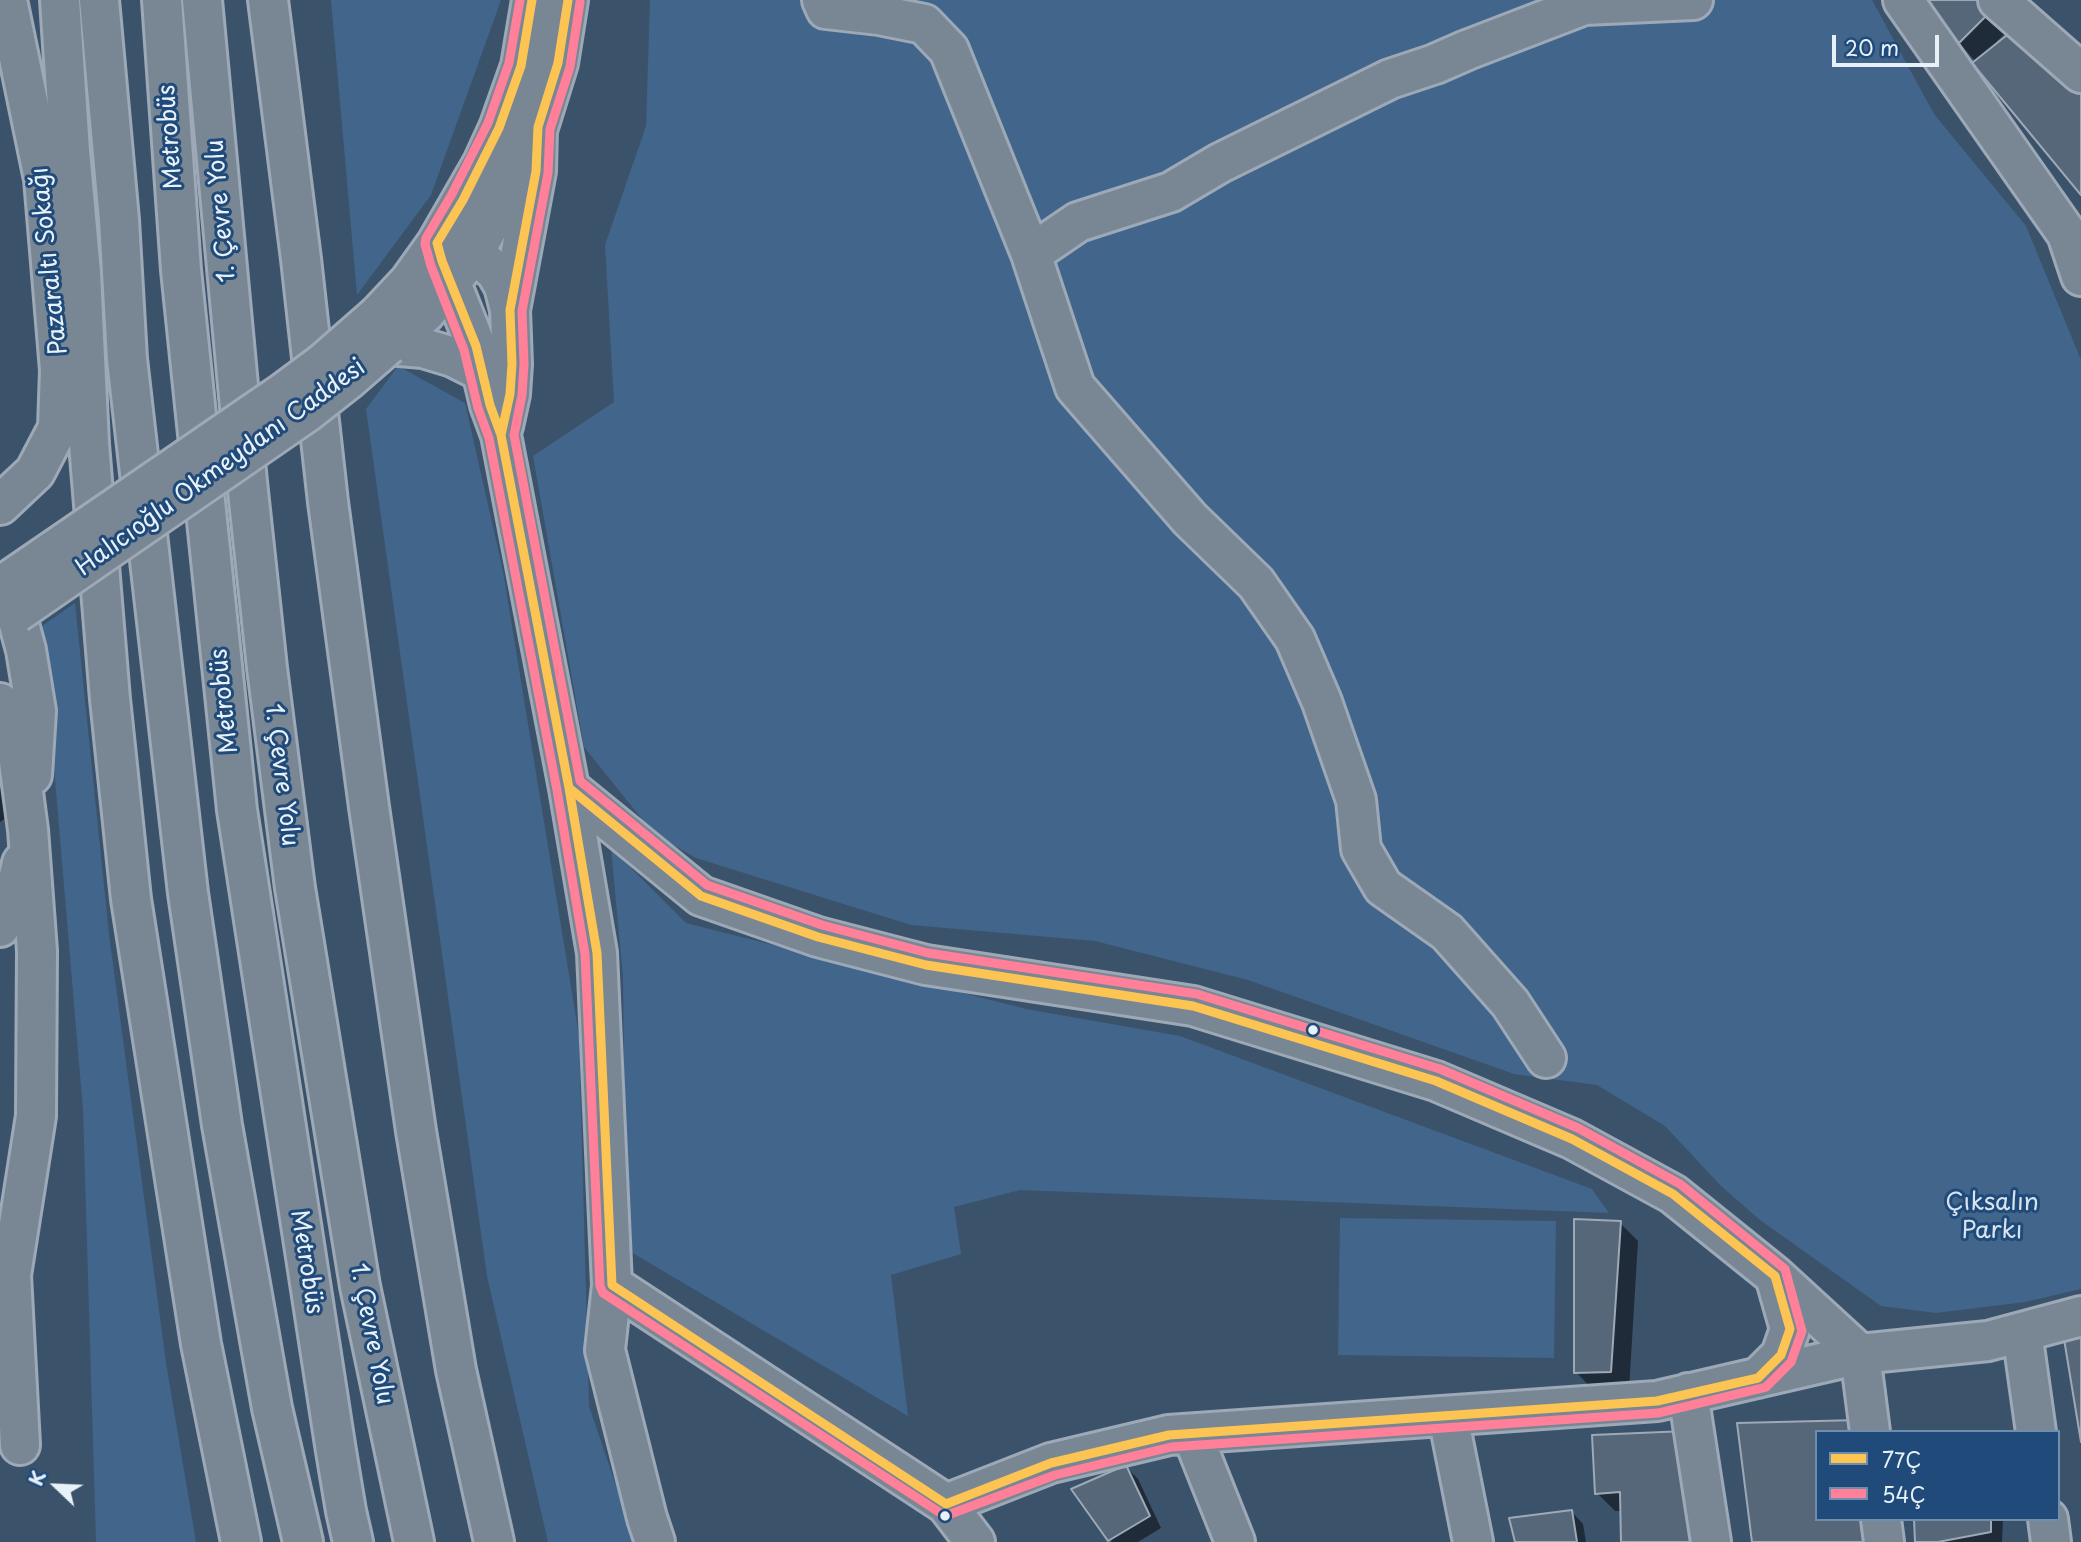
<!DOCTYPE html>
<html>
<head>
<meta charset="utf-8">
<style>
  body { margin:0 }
  #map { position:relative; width:2081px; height:1542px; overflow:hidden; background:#3b526b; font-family:"Playpen Sans",sans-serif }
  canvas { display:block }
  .legend { position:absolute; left:1815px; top:1430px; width:245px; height:91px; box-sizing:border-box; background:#1f4a7a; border:2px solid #6f8dac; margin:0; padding:9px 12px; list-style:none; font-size:21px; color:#e8f1f8 }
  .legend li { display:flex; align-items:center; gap:14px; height:35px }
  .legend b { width:35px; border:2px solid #6f8dac }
  .north { position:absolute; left:21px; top:1451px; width:70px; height:70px; -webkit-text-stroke:5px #1f4a7a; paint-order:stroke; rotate:293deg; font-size:19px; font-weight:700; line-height:28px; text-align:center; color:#e8f1f8 }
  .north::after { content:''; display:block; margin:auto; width:24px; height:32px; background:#e8f1f8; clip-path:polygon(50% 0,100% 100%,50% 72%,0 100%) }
  .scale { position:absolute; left:1832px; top:35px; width:107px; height:32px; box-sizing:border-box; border:4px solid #e8f1f8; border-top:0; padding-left:9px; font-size:21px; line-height:24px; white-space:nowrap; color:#e8f1f8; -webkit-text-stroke:5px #1f4a7a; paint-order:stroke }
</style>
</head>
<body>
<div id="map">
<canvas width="2081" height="1542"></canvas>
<ul class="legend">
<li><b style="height:9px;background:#fcc553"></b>77Ç</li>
<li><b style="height:9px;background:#ff8098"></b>54Ç</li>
</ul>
<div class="north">K</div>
<div class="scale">20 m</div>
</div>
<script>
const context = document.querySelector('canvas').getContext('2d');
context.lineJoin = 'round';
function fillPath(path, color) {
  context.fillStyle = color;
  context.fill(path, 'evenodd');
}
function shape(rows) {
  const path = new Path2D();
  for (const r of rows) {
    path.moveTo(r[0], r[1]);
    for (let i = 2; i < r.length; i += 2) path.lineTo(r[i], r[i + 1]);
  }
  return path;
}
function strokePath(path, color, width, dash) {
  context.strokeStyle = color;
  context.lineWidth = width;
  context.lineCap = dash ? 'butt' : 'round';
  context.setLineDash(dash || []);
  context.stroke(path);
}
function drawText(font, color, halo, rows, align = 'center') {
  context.font = font + ' "Playpen Sans",sans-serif';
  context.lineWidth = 6;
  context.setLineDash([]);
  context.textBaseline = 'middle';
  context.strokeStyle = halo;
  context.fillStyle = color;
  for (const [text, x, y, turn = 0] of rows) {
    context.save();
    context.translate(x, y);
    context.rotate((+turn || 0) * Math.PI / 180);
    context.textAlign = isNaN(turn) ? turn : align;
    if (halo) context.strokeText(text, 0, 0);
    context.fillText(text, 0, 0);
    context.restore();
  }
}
fillPath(shape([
  [331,0,501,0,431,195,357,295],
  [650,0,1872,0,1934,114,2026,226,2081,360,2081,1289,2025,1302,1936,1313,1881,1306,1760,1220,1721,1186,1665,1126,1597,1085,1514,1074,1248,980,1095,941,911,925,696,858,654,834,584,747,533,456,614,402,605,245,646,126],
  [398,366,465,403,503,571,579,1036,589,1406,635,1542,548,1542,487,1276,366,409],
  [75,603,109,934,166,1363,196,1542,96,1542,83,1110,42,626],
  [611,848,686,923,1026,1009,1180,1036,1592,1189,1609,1213,1020,1190,954,1207,961,1254,891,1275,908,1416,626,1249,623,977],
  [1340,1218,1556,1221,1554,1358,1338,1355]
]), '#42658c');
fillPath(shape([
  [1921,0,1982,0,2009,30,1997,41,2081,192,1976,62],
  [0,762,33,800,0,822],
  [1620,1223,1638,1241,1629,1390,1594,1391,1576,1372],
  [1703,1451,1623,1542,1622,1511,1615,1511,1597,1493],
  [1126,1467,1138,1479,1161,1528,1138,1542,1112,1542,1110,1540],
  [1571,1511,1583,1524,1586,1542,1516,1542],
  [1915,1519,2003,1519,2002,1542,1917,1542]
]), '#0007');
const building = shape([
  [1919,0,1982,0,1992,10,1957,45,1919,0],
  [2012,31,2081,89,2081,195,1972,63,2012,31],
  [1574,1219,1621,1221,1611,1372,1574,1373,1574,1219],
  [2081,1338,2081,1442,2064,1339,2081,1338],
  [1859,1420,1860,1432,1817,1432,1817,1519,1871,1519,1873,1542,1752,1542,1737,1423,1859,1420],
  [1686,1431,1697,1542,1621,1542,1620,1492,1595,1494,1592,1435,1686,1431],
  [1126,1465,1150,1516,1108,1541,1071,1489,1126,1465],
  [1572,1510,1577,1542,1515,1542,1509,1518,1572,1510],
  [1914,1519,1991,1519,1991,1532,1938,1542,1915,1542,1914,1519]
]);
fillPath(building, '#57677a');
strokePath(building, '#9da9b6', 2);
const minor = shape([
  [162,0,181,270,237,810,336,1451,346,1511,353,1542],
  [822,0,826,9,879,15,924,24,949,50,1031,254,1075,387,1190,519,1256,583,1295,639,1322,702,1356,800,1361,849,1383,887,1447,932,1510,1003,1546,1058],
  [1903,0,2067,234,2081,276],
  [1998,0,2081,73],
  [474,253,496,272,504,286,510,310,512,364,510,394,503,426],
  [1031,254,1078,222,1171,192,1220,163,1390,79,1435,64,1467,50,1584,5,1693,0],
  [451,283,476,346,490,405,501,435,569,788,597,953,612,1285,946,1504,1051,1463,1169,1435,1657,1401,1860,1354,1988,1341,2081,1316],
  [510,310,536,171,537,129],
  [388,345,423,348,453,357,483,372],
  [0,505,35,472,58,428,60,370,44,179,7,0],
  [16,613,26,650,36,711,32,775],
  [0,703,18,754,28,830,37,951,36,1116,11,1275,20,1445],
  [569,788,701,896,818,937,926,965,1193,1006,1436,1081,1572,1139,1673,1194,1775,1276,1860,1354],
  [0,927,14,897,22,863],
  [612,1285,605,1350,647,1518,655,1542],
  [2022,1332,2036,1432],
  [1860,1354,1870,1432],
  [1758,1378,1781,1355,1790,1329,1775,1276],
  [1688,1393,1711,1542],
  [1448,1416,1473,1542],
  [1192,1434,1235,1542],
  [946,1504,975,1542],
  [1881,1519,1884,1542],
  [2048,1519,2051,1542]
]);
const major = shape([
  [378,315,409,282,437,243,483,163,499,128,521,66,532,0],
  [388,345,425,313,474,253,515,178,538,127,558,63,568,0]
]);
const highway = shape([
  [60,0,70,151,81,273,89,444,110,699,131,899,201,1344,241,1542],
  [99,0,119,220,127,359,188,893,222,1125,272,1408,303,1542],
  [202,0,247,482,267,668,295,888,360,1286,414,1542],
  [268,0,301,259,328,502,369,807,416,1131,456,1370,494,1542]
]);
strokePath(minor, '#9da9b6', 44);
strokePath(major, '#9da9b6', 44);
strokePath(highway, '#9da9b6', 44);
strokePath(minor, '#798694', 38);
strokePath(major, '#798694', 38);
strokePath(highway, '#798694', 38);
const majorBridge = shape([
  [0,587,283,393,322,364,378,315],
  [16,613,307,412,349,379,388,345]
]);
strokePath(majorBridge, '#9da9b6', 44, []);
strokePath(majorBridge, '#798694', 38);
strokePath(shape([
  [501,435,569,788],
  [501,435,490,405,476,346,442,261,437,243,463,200,499,128,521,66,532,0],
  [501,435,510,394,512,364,510,310,536,171,538,127,558,63,568,0],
  [569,788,701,896,818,937,926,965,1193,1006,1436,1081,1572,1139,1673,1194,1775,1276,1790,1329,1781,1355,1758,1378,1657,1401,1169,1435,1051,1463,946,1504,612,1285,597,953,569,788]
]), '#fcc553', 9);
strokePath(shape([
  [520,0,509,63,488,123,452,194,426,238,425,244,431,266,464,350,478,408,489,438,557,790,585,954,600,1286,603,1293,945,1516,1055,1475,1171,1447,1658,1413,1766,1387,1791,1362,1802,1331,1785,1269,1680,1184,1578,1128,1440,1069,1197,994,928,953,822,925,707,885,580,781,514,435,522,395,524,364,522,311,548,173,550,129,570,67,580,2]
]), '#ff8098', 9);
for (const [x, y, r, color] of [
  [1313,1030,6,"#e8f1f8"],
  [945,1516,6,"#e8f1f8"]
]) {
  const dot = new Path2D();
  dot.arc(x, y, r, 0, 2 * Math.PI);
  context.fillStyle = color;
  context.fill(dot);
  strokePath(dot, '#1f4a7a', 2.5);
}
drawText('24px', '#e8f1f8', '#1f4a7a', [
  ["Metrobüs",171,137,-94],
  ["1. Çevre Yolu",222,211,-95],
  ["Pazaraltı Sokağı",50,261,-96],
  ["Halıcıoğlu Okmeydanı Caddesi",221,468,-36],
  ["Metrobüs",225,701,-96],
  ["1. Çevre Yolu",281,775,83],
  ["Metrobüs",306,1262,81],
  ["1. Çevre Yolu",371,1334,79]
]);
drawText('24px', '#d8e3ee', '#1f4a7a', [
  ["Çıksalın",1992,1203],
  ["Parkı",1992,1231]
]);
</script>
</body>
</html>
